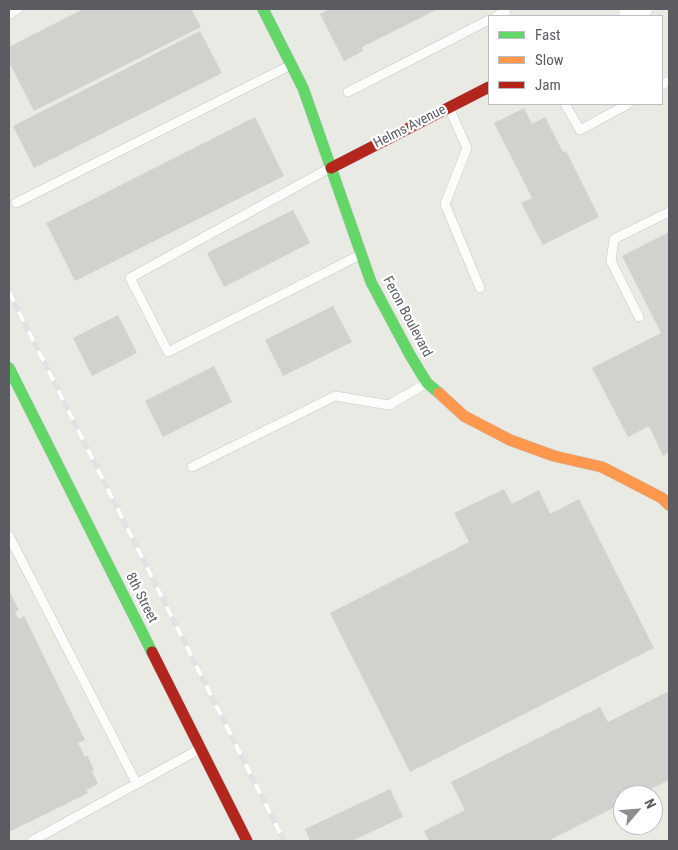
<!DOCTYPE html>
<html>
<head>
<meta charset="utf-8">
<style>
  body { margin:0 }
  #map { position:relative; width:678px; height:850px; overflow:hidden; background:#eaeae5; font-family:"Roboto Condensed",sans-serif }
  canvas { display:block }
  .frame { position:absolute; inset:0; border:10px solid #5b5c62; pointer-events:none }
  .legend { position:absolute; left:488px; top:15px; width:175px; height:90px; box-sizing:border-box; background:#fff; border:1px solid #bdbec0; margin:0; padding:6px 9px; list-style:none; font-size:15px; color:#5b5c62 }
  .legend li { display:flex; align-items:center; gap:10px; height:25px }
  .legend b { width:25px; border:1px solid #bdbec0 }
  .north { position:absolute; left:613px; top:785px; width:50px; height:50px; box-sizing:border-box; background:#fff; border:1px solid #bdbec0; border-radius:50%; rotate:63deg; font-size:14px; font-weight:700; line-height:20px; text-align:center; color:#5b5c62 }
  .north::after { content:''; display:block; margin:auto; width:18px; height:22px; background:#8d8e90; clip-path:polygon(50% 0,100% 100%,50% 72%,0 100%) }
</style>
</head>
<body>
<div id="map">
<canvas width="678" height="850"></canvas>
<div class="frame"></div>
<ul class="legend">
<li><b style="height:6px;background:#63d668"></b>Fast</li>
<li><b style="height:6px;background:#ff974d"></b>Slow</li>
<li><b style="height:6px;background:#b3261e"></b>Jam</li>
</ul>
<div class="north">N</div>
</div>
<script>
const context = document.querySelector('canvas').getContext('2d');
context.lineJoin = 'round';
function fillPath(path, color) {
  context.fillStyle = color;
  context.fill(path, 'evenodd');
}
function shape(rows) {
  const path = new Path2D();
  for (const r of rows) {
    path.moveTo(r[0], r[1]);
    for (let i = 2; i < r.length; i += 2) path.lineTo(r[i], r[i + 1]);
  }
  return path;
}
function strokePath(path, color, width, dash) {
  context.strokeStyle = color;
  context.lineWidth = width;
  context.lineCap = dash ? 'butt' : 'round';
  context.setLineDash(dash || []);
  context.stroke(path);
}
function drawText(font, color, halo, rows, align = 'center') {
  context.font = font + ' "Roboto Condensed",sans-serif';
  context.lineWidth = 4.5;
  context.setLineDash([]);
  context.textBaseline = 'middle';
  context.strokeStyle = halo;
  context.fillStyle = color;
  for (const [text, x, y, turn = 0] of rows) {
    context.save();
    context.translate(x, y);
    context.rotate((+turn || 0) * Math.PI / 180);
    context.textAlign = isNaN(turn) ? turn : align;
    if (halo) context.strokeText(text, 0, 0);
    context.fillText(text, 0, 0);
    context.restore();
  }
}
fillPath(shape([
  [83,9,191,9,201,27,34,111,9,62,9,47],
  [330,9,438,9,362,47,363,51,344,61,320,14],
  [200,31,222,73,34,168,13,126],
  [524,108,532,124,545,117,563,152,566,151,599,217,543,245,521,203,532,198,494,123],
  [255,117,284,176,75,281,46,223],
  [293,210,310,243,224,287,207,253],
  [669,232,669,452,663,456,649,426,628,437,592,368,661,333,622,256],
  [333,306,352,342,283,376,265,340],
  [118,315,137,353,92,376,73,338],
  [214,366,232,402,163,437,145,401],
  [504,489,512,504,539,490,550,514,579,499,654,648,410,772,330,613,469,542,454,513],
  [9,591,19,610,15,612,19,619,24,616,85,740,78,743,85,757,87,755,94,770,92,771,98,784,86,790,88,793,9,832],
  [669,691,669,780,639,795,623,795,623,803,548,841,429,841,424,831,465,810,451,782,600,707,608,722],
  [390,789,403,817,352,841,310,841,305,829]
]), '#d1d1ce');
const lane = shape([
  [9,14,18,9],
  [496,16,506,11],
  [662,85,669,81],
  [348,92,489,20],
  [565,104,580,130,628,104],
  [450,110,467,148,445,204,480,288],
  [328,169,130,278,168,352,360,255],
  [16,203,289,66],
  [639,317,611,261,614,239,669,212],
  [192,467,335,396,389,405,425,384],
  [9,536,137,784],
  [32,841,198,750]
]);
const street = shape([
  [628,16,643,9]
]);
const fast = shape([
  [263,9,303,88,371,282,410,355,427,383,439,393],
  [9,368,152,652]
]);
const slow = shape([
  [439,393,464,416,510,440,554,456,602,467,662,498,669,505]
]);
const jam = shape([
  [331,168,489,87],
  [152,652,247,841]
]);
strokePath(lane, '#c7c7c7', 10);
strokePath(street, '#c7c7c7', 20);
strokePath(fast, '#c8c8c8', 12);
strokePath(slow, '#c8c8c8', 12);
strokePath(jam, '#c8c8c8', 12);
strokePath(lane, '#fcfcfb', 9);
strokePath(street, '#fcfcfb', 19);
strokePath(fast, '#63d668', 11);
strokePath(slow, '#ff974d', 11);
strokePath(jam, '#b3261e', 11);
const rail = shape([
  [9,292,284,841]
]);
strokePath(rail, '#e2e2e2', 5.5);
strokePath(rail, '#fff', 4, [11]);
drawText('14px', '#5b5c62', '#fff', [
  ["Helms Avenue",410,127,-27],
  ["Feron Boulevard",407,317,62],
  ["8th Street",141,598,63]
]);
</script>
</body>
</html>
